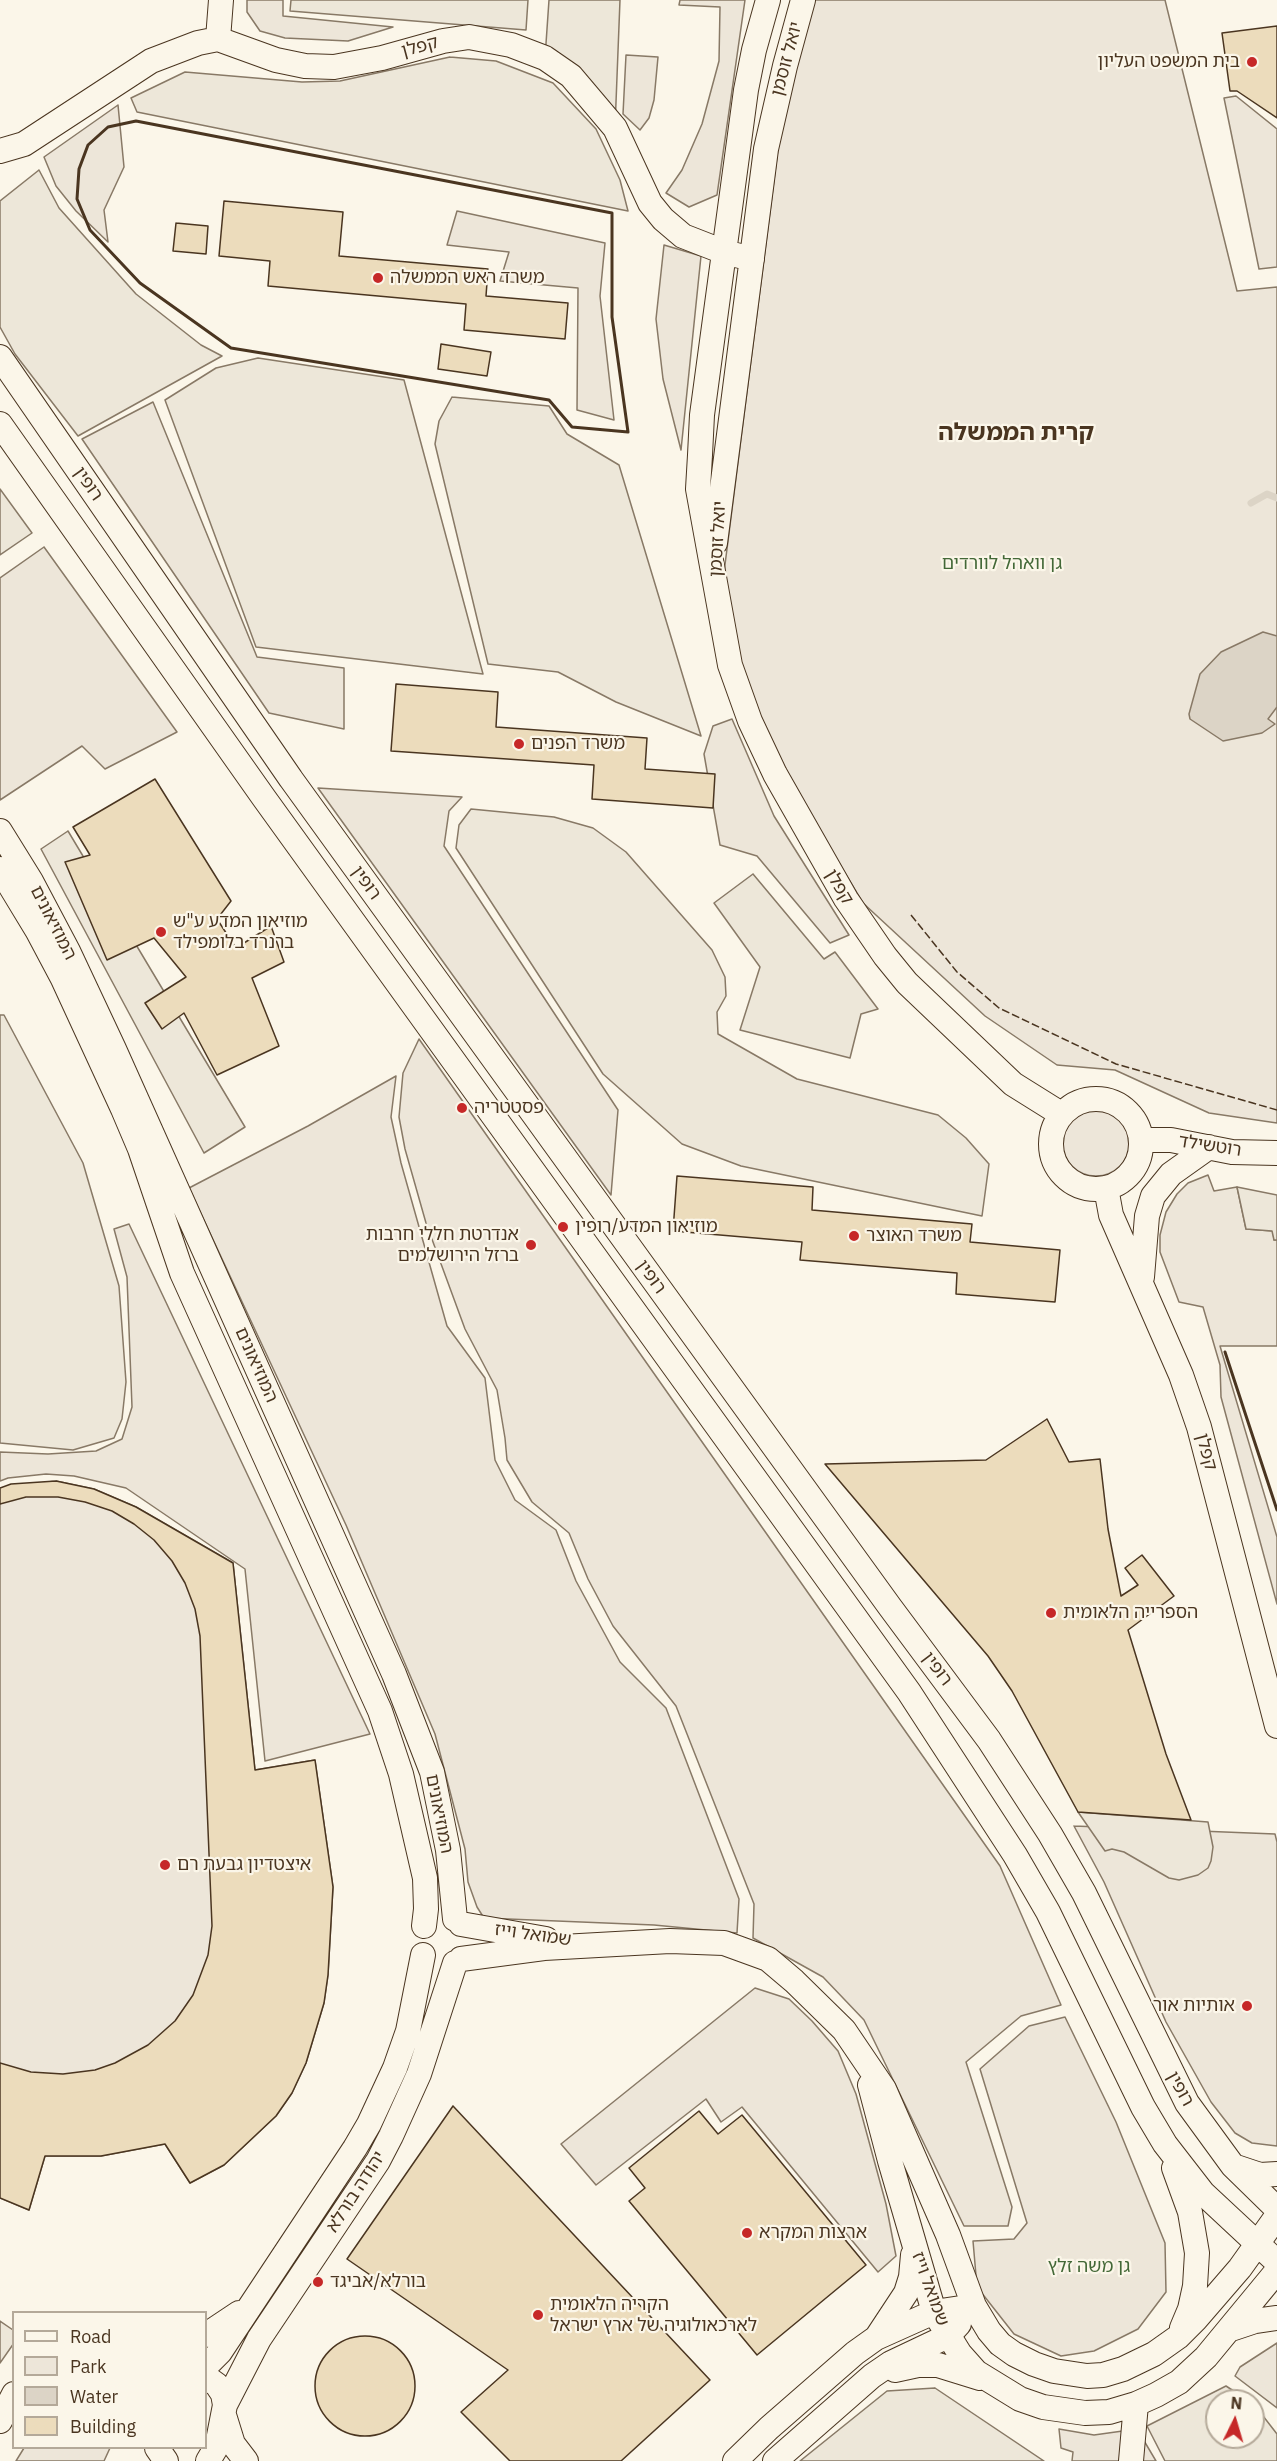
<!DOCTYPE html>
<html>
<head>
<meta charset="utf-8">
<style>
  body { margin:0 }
  #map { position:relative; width:1277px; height:2461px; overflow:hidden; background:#fbf6e9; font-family:"IBM Plex Sans",sans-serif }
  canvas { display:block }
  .legend { position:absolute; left:12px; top:2311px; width:195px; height:138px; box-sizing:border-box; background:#fbf6e9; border:2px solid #b4a999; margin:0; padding:8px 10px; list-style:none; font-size:18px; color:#4a3520 }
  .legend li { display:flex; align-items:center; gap:12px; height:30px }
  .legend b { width:30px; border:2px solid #b4a999 }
  .north { position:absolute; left:1205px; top:2389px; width:60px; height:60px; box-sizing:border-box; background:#fbf6e9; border:2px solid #b4a999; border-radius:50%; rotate:5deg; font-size:16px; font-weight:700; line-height:24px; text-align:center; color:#4a3520 }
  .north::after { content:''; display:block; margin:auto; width:21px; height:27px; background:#c62828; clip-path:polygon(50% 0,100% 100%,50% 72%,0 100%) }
</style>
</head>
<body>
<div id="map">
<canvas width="1277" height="2461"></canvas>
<ul class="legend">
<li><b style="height:8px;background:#fbf6e9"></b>Road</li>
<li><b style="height:16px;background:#ede6d9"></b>Park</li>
<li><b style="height:16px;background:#dcd4c6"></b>Water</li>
<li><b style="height:16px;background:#ecdcbc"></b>Building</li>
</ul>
<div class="north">N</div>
</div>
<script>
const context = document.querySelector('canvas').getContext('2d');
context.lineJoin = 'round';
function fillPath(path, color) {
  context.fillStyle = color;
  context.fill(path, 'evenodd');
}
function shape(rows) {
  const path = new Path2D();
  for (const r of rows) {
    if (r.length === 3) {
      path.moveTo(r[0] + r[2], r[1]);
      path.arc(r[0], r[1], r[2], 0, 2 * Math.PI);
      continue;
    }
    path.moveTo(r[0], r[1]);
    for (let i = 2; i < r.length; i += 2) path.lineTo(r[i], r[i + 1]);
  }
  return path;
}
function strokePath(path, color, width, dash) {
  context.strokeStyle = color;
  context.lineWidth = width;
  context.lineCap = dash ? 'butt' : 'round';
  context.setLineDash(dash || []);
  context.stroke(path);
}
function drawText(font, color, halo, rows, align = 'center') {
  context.font = font + ' "IBM Plex Sans","Noto Sans Hebrew",sans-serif';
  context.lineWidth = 4.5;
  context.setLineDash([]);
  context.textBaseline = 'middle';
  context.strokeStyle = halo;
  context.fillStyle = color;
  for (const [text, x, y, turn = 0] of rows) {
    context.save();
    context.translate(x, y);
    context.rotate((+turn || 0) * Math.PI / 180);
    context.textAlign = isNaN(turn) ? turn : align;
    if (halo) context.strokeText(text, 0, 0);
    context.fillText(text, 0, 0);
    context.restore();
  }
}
const green = shape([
  [247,0,283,0,283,16,393,27,348,41,285,38,260,31,247,12,247,0],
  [680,0,745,0,717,195,689,207,666,193,682,170,702,124,719,61,720,7,679,5,680,0],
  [812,0,1165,0,1237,291,1277,287,1277,1123,1209,1113,1115,1070,1057,1065,985,1016,863,903,790,782,745,681,722,588,779,141,812,0],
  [626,55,658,57,654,100,649,118,640,130,623,114,626,55],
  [1236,96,1277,129,1277,267,1259,269,1224,98,1236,96],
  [118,105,124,167,104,210,108,242,76,211,56,186,44,157,118,105],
  [457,211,605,243,600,296,614,420,577,410,578,288,500,281,509,252,447,245,457,211],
  [664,245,701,256,681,450,663,379,656,319,664,245],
  [153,402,257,657,344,668,344,729,269,713,82,439,153,402],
  [44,547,177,732,105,769,82,746,0,800,0,578,44,547],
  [732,719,774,816,849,935,830,943,757,856,720,845,704,754,713,726,732,719],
  [318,788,462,797,449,811,444,846,618,1110,611,1195,318,788],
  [419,1039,1000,1866,1061,2005,1021,2016,966,2062,1012,2207,1008,2226,964,2226,864,2020,823,1977,753,1938,754,1904,676,1706,613,1626,588,1579,569,1533,532,1502,507,1460,505,1438,497,1390,465,1329,426,1223,405,1149,399,1117,403,1073,419,1039],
  [396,1076,391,1117,401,1163,447,1326,485,1378,495,1460,515,1500,556,1530,576,1581,620,1662,666,1708,739,1899,737,1933,654,1925,484,1918,477,1907,468,1882,465,1849,435,1734,346,1525,189,1188,308,1126,396,1076],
  [1096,1142,34],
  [1208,1175,1214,1191,1237,1187,1246,1229,1273,1231,1274,1240,1277,1240,1277,1346,1220,1346,1277,1537,1277,1604,1221,1397,1220,1365,1203,1307,1179,1302,1160,1252,1160,1235,1166,1212,1177,1194,1188,1183,1208,1175],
  [129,1224,370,1734,265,1761,245,1569,126,1488,74,1476,46,1474,8,1478,0,1481,0,1452,48,1454,96,1451,122,1439,132,1407,127,1277,114,1229,129,1224],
  [56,1481,94,1489,136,1507,233,1563,255,1770,315,1760,333,1887,328,1975,324,2003,306,2063,292,2093,276,2116,224,2165,190,2183,165,2144,101,2156,45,2156,29,2210,0,2198,0,1488,56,1481],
  [1074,1826,1275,1834,1277,1842,1277,2146,1252,2143,1235,2133,1211,2102,1166,2022,1104,1882,1074,1826],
  [755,1988,789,1999,812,2021,838,2051,856,2094,886,2204,896,2256,878,2272,742,2107,721,2122,706,2099,596,2185,561,2144,755,1988],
  [1065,2017,1116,2122,1165,2243,1166,2292,1138,2329,1094,2351,1061,2356,1014,2334,977,2287,973,2241,1014,2239,1027,2223,980,2069,1029,2026,1065,2017],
  [1277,2343,1277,2408,1235,2376,1240,2367,1277,2343],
  [1059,2429,1094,2435,1137,2429,1156,2461,1072,2461,1073,2452,1061,2448,1059,2429],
  [24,2448,110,2448,104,2461,16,2461,24,2448]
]);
fillPath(green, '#ede6d9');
strokePath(green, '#887966', 1.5);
const parking = shape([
  [291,0,528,0,526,30,290,11,291,0],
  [549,0,620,0,615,128,545,58,549,0],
  [450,57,496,61,553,83,596,129,620,180,628,211,137,112,131,98,185,72,302,82,340,81,450,57],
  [39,170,59,208,136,294,201,345,222,356,78,436,15,354,0,327,0,201,39,170],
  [258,358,404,380,483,674,256,647,165,400,216,368,258,358],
  [452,397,549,406,567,434,619,465,701,736,616,702,558,672,488,664,435,444,439,421,452,397],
  [0,489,32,533,0,555,0,489],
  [471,809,554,817,593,828,626,852,712,950,725,977,726,996,717,1012,718,1034,797,1079,938,1115,966,1138,989,1164,982,1216,741,1166,682,1144,603,1074,456,848,459,825,471,809],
  [68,831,245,1127,204,1153,41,849,68,831],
  [753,874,824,959,835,952,878,1009,861,1014,850,1058,740,1030,760,967,714,903,753,874],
  [0,1015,4,1015,83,1163,119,1286,126,1382,122,1419,114,1438,73,1450,0,1443,0,1015],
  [1237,1187,1277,1195,1277,1240,1274,1240,1272,1231,1246,1229,1237,1187],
  [1078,1812,1208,1822,1213,1847,1211,1861,1208,1868,1198,1875,1179,1880,1169,1878,1124,1852,1112,1849,1105,1851,1078,1812],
  [0,2321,13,2330,14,2343,0,2363,0,2321],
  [1226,2386,1249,2401,1217,2401,1217,2437,1253,2437,1253,2403,1277,2434,1277,2461,1165,2461,1147,2426,1226,2386],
  [935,2388,1044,2461,800,2461,887,2391,935,2388]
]);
fillPath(parking, '#ede7d9');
strokePath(parking, '#887966', 1.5);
const water = shape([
  [1263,632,1277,636,1277,707,1268,719,1275,724,1262,733,1223,741,1190,719,1189,714,1200,674,1221,652,1263,632]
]);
fillPath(water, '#dcd4c6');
strokePath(water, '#887966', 1.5);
strokePath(shape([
  [1251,503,1267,494,1277,498]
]), '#dcd4c6', 7);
const building = shape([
  [1277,26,1277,118,1237,91,1230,91,1222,33,1277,26],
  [224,201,343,212,339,256,488,269,486,296,568,303,565,339,464,330,466,304,268,286,270,261,219,256,224,201],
  [176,223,208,226,206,254,173,251,176,223],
  [441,344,491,352,487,376,438,369,441,344],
  [396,684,498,692,496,727,647,738,645,769,715,774,713,808,592,799,594,765,391,751,396,684],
  [155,779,231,901,217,919,236,948,271,926,284,962,252,978,279,1046,217,1075,184,1013,162,1029,145,1003,186,977,154,938,107,960,65,862,90,855,73,827,155,779],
  [677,1176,813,1187,812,1210,972,1224,970,1242,1060,1250,1055,1302,956,1294,957,1273,800,1260,802,1242,673,1231,677,1176],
  [1047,1419,1069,1462,1100,1459,1108,1529,1121,1596,1138,1585,1125,1568,1142,1555,1174,1596,1128,1630,1166,1754,1191,1820,1078,1812,1012,1691,988,1656,825,1464,986,1460,1047,1419],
  [56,1481,94,1489,136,1507,233,1563,255,1770,315,1760,333,1887,328,1975,324,2003,306,2063,292,2093,276,2116,224,2165,190,2183,165,2144,101,2156,45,2156,29,2210,0,2198,0,2063,31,2072,63,2074,95,2070,115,2063,148,2045,175,2021,193,1995,208,1955,212,1926,200,1636,195,1609,185,1583,172,1561,154,1540,134,1524,112,1511,85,1502,58,1497,26,1497,0,1504,0,1488,11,1484,56,1481],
  [453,2106,710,2380,621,2461,510,2461,461,2412,508,2370,347,2259,453,2106],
  [699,2111,718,2134,742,2115,866,2265,757,2355,629,2201,645,2188,629,2168,699,2111],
  [365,2386,50]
]);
fillPath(building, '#ecdcbc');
strokePath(building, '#4a3520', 1.5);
const minor = shape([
  [768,0,754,50,746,90,702,415,700,455,698,489,730,665,750,721,775,774,846,899,885,956,907,983,1013,1084,1061,1114],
  [218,39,221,0],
  [0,151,24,144,151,61,198,43,218,39,276,60,305,66,334,67,382,58,443,41,469,37,511,45,545,58,571,76,615,128,650,203,663,219,683,236,724,252,752,259],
  [0,357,291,779,890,1607,989,1740,1050,1834,1084,1893,1187,2103,1233,2166,1277,2209],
  [0,424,264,798,909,1692,1015,1855,1048,1912,1143,2107,1165,2144,1203,2193,1277,2262],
  [715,543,766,149,785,66,803,0],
  [0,831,31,881,68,951,114,1049,394,1674,432,1772,448,1850,455,1919],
  [0,869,37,930,63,979,123,1109,140,1149,182,1273,380,1711,401,1774,425,1878,426,1909,424,1926],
  [1096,1144,45],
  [1142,1140,1171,1140,1232,1152,1277,1153],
  [1106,1188,1111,1215,1181,1375,1199,1427,1277,1726],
  [1142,1277,1147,1216,1153,1196,1171,1174,1209,1147],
  [461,1924,546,1939],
  [461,1959,544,1948,670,1941,724,1943,768,1959,794,1981,844,2030,884,2089,948,2235,974,2306,989,2331,1000,2344,1014,2354,1034,2364,1054,2371,1087,2376,1103,2375,1123,2369,1154,2354,1178,2337,1196,2319,1240,2268,1277,2216],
  [870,2085,890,2161,934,2312,960,2354,976,2372,1020,2399,1043,2407,1085,2413,1109,2412,1136,2404,1156,2395,1179,2382,1206,2357,1277,2271],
  [1236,2167,1260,2175,1277,2174],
  [1174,2168,1190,2212,1197,2253,1195,2286,1190,2309,1182,2328],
  [1231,2329,1255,2321,1277,2318],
  [206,2335,239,2313],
  [877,2337,906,2293,911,2277,913,2255],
  [206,2366,220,2352,355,2148,369,2124,395,2068,408,2031,423,1955],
  [895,2370,918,2365,938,2365,980,2378],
  [206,2377,217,2385,223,2394,225,2405,217,2446,208,2461],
  [225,2405,259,2339,378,2161,391,2136,419,2074,455,1963],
  [224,2415,233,2444,246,2461],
  [0,2421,14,2394],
  [157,2448,166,2461],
  [735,2461,769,2428,855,2353,876,2338,934,2312,974,2306],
  [775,2461,872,2376,891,2363,948,2336,959,2324],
  [1131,2461,1136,2404]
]);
strokePath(minor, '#4a3520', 26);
strokePath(minor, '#fbf6e9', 24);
strokePath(shape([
  [911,915,957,972,999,1008,1116,1064,1277,1110]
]), '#4a3520', 1.5, [8, 3]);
strokePath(shape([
  [136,121,612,213,612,317,628,432,572,427,549,400,231,348,140,283,90,230,77,199,79,169,88,145,108,127,136,121],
  [1225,1352,1277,1510]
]), '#4a3520', 3);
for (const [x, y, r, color] of [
  [1252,62,6,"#c62828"],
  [378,278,6,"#c62828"],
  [519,744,6,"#c62828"],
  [161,932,6,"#c62828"],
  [462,1108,6,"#c62828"],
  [563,1227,6,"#c62828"],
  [854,1236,6,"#c62828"],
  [531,1245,6,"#c62828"],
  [1051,1613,6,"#c62828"],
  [165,1865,6,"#c62828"],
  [1247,2006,6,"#c62828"],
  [747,2233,6,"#c62828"],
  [318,2282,6,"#c62828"],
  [538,2315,6,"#c62828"]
]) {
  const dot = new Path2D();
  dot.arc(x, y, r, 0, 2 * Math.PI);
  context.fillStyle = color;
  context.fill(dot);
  strokePath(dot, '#fbf6e9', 2);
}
drawText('18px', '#4a3520', '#fbf6e9', [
  ["קפלן",420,47,-15],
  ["יואל זוסמן",787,59,-75],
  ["רופין",88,484,55],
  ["יואל זוסמן",718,539,-87],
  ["רופין",366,883,54],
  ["קפלן",839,887,59],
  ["המוזיאונים",53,923,63],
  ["רוטשילד",1210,1146,9],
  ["רופין",651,1277,54],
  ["המוזיאונים",256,1365,66],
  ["קפלן",1206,1452,75],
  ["רופין",937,1669,53],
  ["המוזיאונים",439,1814,79],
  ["שמואל וייז",533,1935,8],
  ["רופין",1180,2089,61],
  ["יהודה בורלא",356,2192,-57],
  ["שמואל וייז",930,2289,70]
]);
drawText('18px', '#4a3520', '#fbf6e9', [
  ["בית המשפט העליון",1240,62,"right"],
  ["משרד ראש הממשלה",390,278],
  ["משרד הפנים",531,744],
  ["מוזיאון המדע ע\"ש",173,922],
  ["ברנרד בלומפילד",173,943],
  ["פסטטריה",474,1108],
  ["מוזיאון המדע/רופין",575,1227],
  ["אנדרטת חללי חרבות",519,1235,"right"],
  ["ברזל הירושלמים",519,1256,"right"],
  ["משרד האוצר",866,1236],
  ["הספרייה הלאומית",1063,1613],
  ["איצטדיון גבעת רם",177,1865],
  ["אותיות אור",1235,2006,"right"],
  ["ארצות המקרא",759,2233],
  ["בורלא/אביגד",330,2282],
  ["הקריה הלאומית",550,2305],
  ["לארכאולוגיה של ארץ ישראל",550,2326]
], 'left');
drawText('18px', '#436837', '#fbf6e9', [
  ["גן וואהל לוורדים",1002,564],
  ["גן משה זלץ",1089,2267]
]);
drawText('bold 24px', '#4a3520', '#fbf6e9', [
  ["קרית הממשלה",1016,433]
]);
</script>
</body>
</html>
